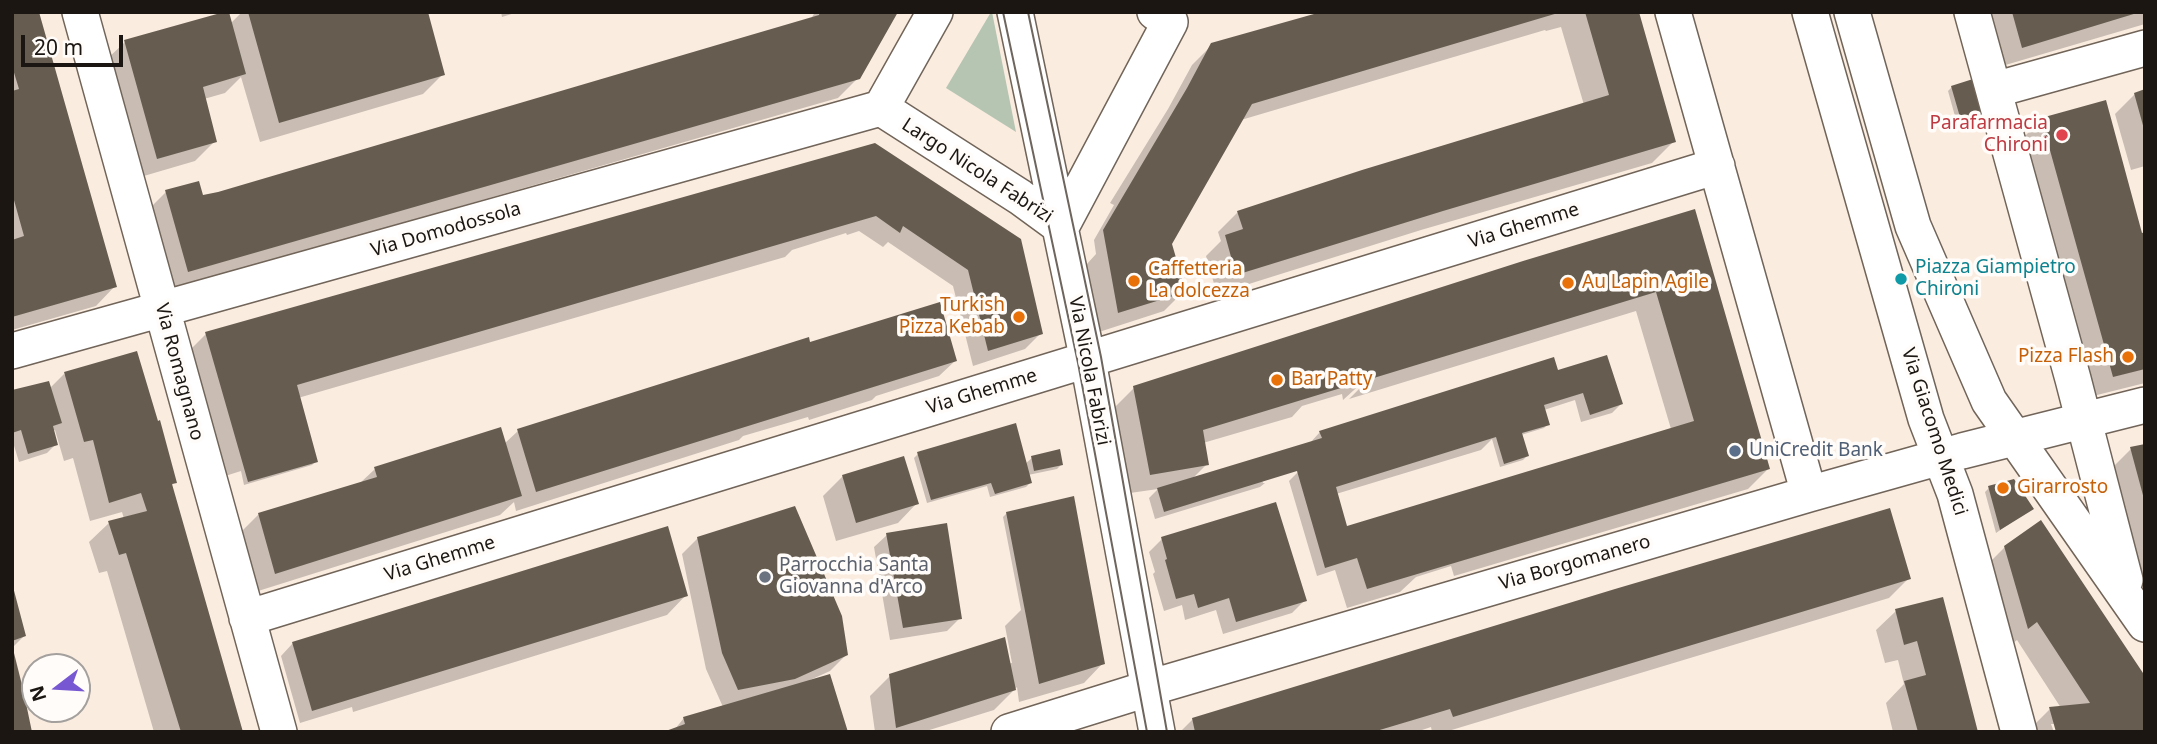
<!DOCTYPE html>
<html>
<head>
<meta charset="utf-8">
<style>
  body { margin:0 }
  #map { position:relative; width:2157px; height:744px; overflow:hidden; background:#fbece0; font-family:"Noto Sans",sans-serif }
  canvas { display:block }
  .frame { position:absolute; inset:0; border:14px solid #1b1612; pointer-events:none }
  .north { position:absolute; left:21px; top:653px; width:70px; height:70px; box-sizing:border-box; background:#fffcf9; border:2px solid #a4a09d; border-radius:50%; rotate:253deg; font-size:19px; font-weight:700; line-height:28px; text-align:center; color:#1b1612 }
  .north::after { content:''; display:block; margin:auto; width:24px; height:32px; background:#7758d2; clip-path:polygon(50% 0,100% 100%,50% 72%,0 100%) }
  .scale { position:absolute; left:21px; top:35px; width:102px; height:32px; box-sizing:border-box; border:4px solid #1b1612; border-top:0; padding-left:9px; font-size:21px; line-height:24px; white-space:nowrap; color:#1b1612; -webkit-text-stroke:5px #fffcf9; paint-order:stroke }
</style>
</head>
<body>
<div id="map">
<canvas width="2157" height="744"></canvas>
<div class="frame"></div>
<div class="north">N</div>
<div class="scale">20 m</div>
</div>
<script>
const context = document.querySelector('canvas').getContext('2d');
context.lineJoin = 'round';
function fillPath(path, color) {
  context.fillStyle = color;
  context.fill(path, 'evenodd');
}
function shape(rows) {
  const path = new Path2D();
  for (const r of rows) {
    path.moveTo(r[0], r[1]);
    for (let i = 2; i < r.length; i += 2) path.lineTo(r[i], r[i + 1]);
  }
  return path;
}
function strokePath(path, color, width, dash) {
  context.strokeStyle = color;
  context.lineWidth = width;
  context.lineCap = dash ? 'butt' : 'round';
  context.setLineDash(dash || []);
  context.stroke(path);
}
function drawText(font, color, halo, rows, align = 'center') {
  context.font = font + ' "Noto Sans",sans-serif';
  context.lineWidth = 7;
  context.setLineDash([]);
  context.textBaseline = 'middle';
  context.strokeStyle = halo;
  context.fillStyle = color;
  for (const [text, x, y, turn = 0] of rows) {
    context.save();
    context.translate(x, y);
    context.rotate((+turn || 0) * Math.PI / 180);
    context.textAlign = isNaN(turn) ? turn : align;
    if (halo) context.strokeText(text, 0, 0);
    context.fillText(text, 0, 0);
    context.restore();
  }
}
fillPath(shape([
  [991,12,992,12,1016,132,946,88]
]), '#b6c5b2');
fillPath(shape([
  [12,12,115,286,96,306,12,330,12,94,15,93,12,83],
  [242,12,426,12,443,74,423,94,260,142,241,77,225,93,204,99,215,141,195,161,137,178,105,61,125,42,230,24],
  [501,12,518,12,502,17],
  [815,12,897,12,858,78,838,98,168,290,146,212,166,192,201,198,811,19],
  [1327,12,1637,12,1674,141,1652,163,1421,230,1217,294,1206,256,1221,241,1218,232,1238,212,1584,105,1561,27,1546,31,1545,30,1241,120,1170,244,1184,291,1164,311,1099,332,1086,265,1096,254,1094,240,1114,205,1110,203,1168,109,1192,65,1212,45],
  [1987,12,2145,12,2145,24,2002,66],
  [1952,87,1981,118,1977,122,1958,127,1948,91],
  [2145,91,2145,166,2131,170,2115,114,2135,94],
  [2042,119,2141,236,2145,234,2145,383,2093,396,2022,139],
  [874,145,1041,333,1025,349,973,366,953,286,888,242,883,247,859,231,847,235,846,233,792,250,785,257,298,398,316,461,312,465,244,485,241,471,222,477,186,354,206,334],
  [1694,211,1768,469,1748,489,1454,576,1451,566,1416,577,1400,592,1347,608,1335,570,1317,576,1289,481,1303,467,1262,480,1263,483,1265,483,1260,487,1155,519,1149,498,1158,489,1130,493,1114,408,1134,388],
  [1636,311,1671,429,1346,528,1336,494,1481,450,1492,439,1500,467,1523,460,1527,456,1521,435,1544,428,1548,424,1544,410,1575,400,1581,422,1612,413,1621,404,1557,372,1320,432,1309,444,1192,479,1207,464,1203,443,1292,417,1302,406,1342,394,1343,400,1365,380,1368,380,1365,382,1368,390,1364,391,1363,385,1349,399],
  [809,345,955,361,939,376,876,396,872,400,809,420,808,417,743,436,739,440,516,511,514,502,500,515,255,592,239,534,259,514,359,484,375,469,504,444,518,431],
  [64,374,175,482,171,486,242,732,154,732,107,571,99,573,89,542,109,523,124,519,122,512,90,521,73,458,64,461,55,430,52,431,56,444,47,453,19,462,12,439,12,393,49,389],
  [2145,445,2145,581,2139,572,2112,468,2131,449],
  [918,454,1025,464,1032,458,1061,465,1057,469,1028,475,1030,483,1026,487,990,497,987,486,927,503,914,458],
  [843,476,917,503,898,523,836,541,823,496],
  [1989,488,2031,509,1996,533,1985,492],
  [1007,513,1103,663,1084,683,1019,702,1017,687,994,710,923,732,875,732,870,696,890,676,1012,663,1005,626,1021,610,1003,517],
  [887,535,960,618,947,631,890,640,874,547],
  [698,538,846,655,830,671,810,680,811,682,675,729,684,718,723,707,706,669,682,554],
  [1162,539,1305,600,1292,613,1223,634,1216,610,1185,620,1182,605,1164,611,1153,574,1155,572,1149,552],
  [2005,547,2145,679,2055,724,2051,724,2054,732,2031,732,2030,729,2050,709,2061,708,2017,640,2008,647,1985,567],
  [1909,578,1889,598,1445,732,1432,732,1431,727,1416,732,1180,732,1193,719],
  [12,587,24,636,12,648],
  [686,595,667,615,353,712,352,707,300,723,281,656,293,643],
  [1942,599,1977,732,1893,732,1886,703,1904,684,1898,660,1885,663,1876,630,1896,611]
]), '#0003');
fillPath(shape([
  [12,12,39,12,117,287,12,317,12,240,24,236,12,193,12,91,19,89,12,66],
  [224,12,229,12,246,74,203,87,217,142,157,159,124,40],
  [248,12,428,12,445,75,279,123],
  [820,12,898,12,860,79,188,272,165,190,199,181,203,195,218,192,744,37,819,15],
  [1321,12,1558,13,1252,104,1172,244,1186,292,1118,313,1103,230,1187,88,1211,43],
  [1585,12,1639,12,1676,142,1443,211,1236,275,1225,235,1243,229,1237,211,1362,170,1609,95],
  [2012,12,2137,12,2137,13,2022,48],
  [1973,79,1983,119,1962,124,1951,86],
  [2145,89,2145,129,2144,129,2134,93],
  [2106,100,2142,233,2145,232,2145,369,2113,377,2041,118],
  [875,143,1021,239,1043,334,988,351,968,270,903,226,900,233,876,216,297,385,318,462,248,482,205,332],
  [1695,209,1770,469,1367,589,1357,558,1325,568,1297,471,1164,512,1157,488,1322,438,1319,431,1554,357,1558,370,1607,355,1623,404,1590,415,1583,393,1544,405,1550,425,1522,433,1529,456,1504,464,1496,437,1336,487,1347,526,1694,421,1656,292,1203,430,1209,465,1150,475,1133,386,1523,261],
  [940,302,957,361,536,492,517,429,809,337,810,342],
  [137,351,158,421,160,420,177,483,172,484,243,732,181,732,126,553,119,555,108,521,147,511,141,493,109,503,93,440,84,442,64,372],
  [49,381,62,423,53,426,58,445,28,454,21,430,12,433,12,390],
  [1016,423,1032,483,995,494,991,483,931,500,917,452],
  [501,427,522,496,275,574,258,513,377,477,374,467],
  [2145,444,2145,499,2144,499,2130,447],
  [1060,449,1063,465,1034,471,1031,456],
  [904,456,919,504,856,523,842,475],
  [2014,479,2034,509,2000,530,1988,486],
  [1074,496,1105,664,1039,684,1006,512],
  [1276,502,1307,601,1236,622,1229,598,1198,608,1194,594,1176,599,1165,560,1167,559,1161,537],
  [795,506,842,616,848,655,795,679,738,690,722,653,697,537],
  [1890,508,1911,579,1453,717,1450,709,1373,732,1195,732,1192,718,1615,589],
  [2041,520,2145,676,2145,732,2056,732,2049,707,2090,703,2037,622,2028,629,2004,546],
  [947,523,962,619,903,628,886,533],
  [668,526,688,596,312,711,292,642],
  [12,583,26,636,12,641],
  [1943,597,1961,666,1978,732,1918,732,1904,681,1926,675,1917,641,1904,645,1895,609],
  [1005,637,1016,690,896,728,889,674],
  [13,649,23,689,32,732,12,732],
  [830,674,848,732,663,732,685,724,683,717]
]), '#665d50');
const minor = shape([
  [80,12,279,732],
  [935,12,881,108,1020,197,1061,227,1170,22,1155,12],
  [1015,12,1088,361,1157,732],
  [1673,12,1809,494],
  [1810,12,1926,419,1955,494,2019,732],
  [1852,12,1913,226,1989,401,2145,624],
  [1972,12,2073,379,2125,580],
  [1994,90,2145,48],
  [12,351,881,108],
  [247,618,1717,166],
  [1009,732,1166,683,1809,494,1962,451,2145,405]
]);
strokePath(minor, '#716459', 38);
strokePath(minor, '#fff', 35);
strokePath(shape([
  [1003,12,1078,363,1147,732],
  [1028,12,1101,357,1167,732]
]), '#6e655e', 2);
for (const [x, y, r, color] of [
  [2062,135,7,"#e0444e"],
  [1901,279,7,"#0f9aa8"],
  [1134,281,7,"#e8710a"],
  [1568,283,7,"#e8710a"],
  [1019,317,7,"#e8710a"],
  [2128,357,7,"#e8710a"],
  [1277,380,7,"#e8710a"],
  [1735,451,7,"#5c6f8a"],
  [2003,488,7,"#e8710a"],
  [765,577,7,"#6b7280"]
]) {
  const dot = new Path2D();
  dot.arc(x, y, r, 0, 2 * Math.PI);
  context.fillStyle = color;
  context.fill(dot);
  strokePath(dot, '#fffcf9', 2.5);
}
drawText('19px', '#be3a42', '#fffcf9', [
  ["Parafarmacia",2048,124],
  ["Chironi",2048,146]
], 'right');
drawText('19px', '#1b1612', '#fffcf9', [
  ["Largo Nicola Fabrizi",977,171,33],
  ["Via Ghemme",1524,226,-17],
  ["Via Domodossola",446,230,-16],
  ["Via Nicola Fabrizi",1089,371,79],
  ["Via Romagnano",179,372,75],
  ["Via Ghemme",982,392,-17],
  ["Via Giacomo Medici",1934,432,72],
  ["Via Ghemme",440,559,-17],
  ["Via Borgomanero",1575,563,-16]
]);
drawText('19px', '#0d838f', '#fffcf9', [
  ["Piazza Giampietro",1915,268],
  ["Chironi",1915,290]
], 'left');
drawText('19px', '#c56008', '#fffcf9', [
  ["Caffetteria",1148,270],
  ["La dolcezza",1148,292],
  ["Au Lapin Agile",1582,283],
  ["Turkish",1005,306,"right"],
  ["Pizza Kebab",1005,328,"right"],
  ["Pizza Flash",2114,357,"right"],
  ["Bar Patty",1291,380],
  ["Girarrosto",2017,488]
], 'left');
drawText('19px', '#4e5e75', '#fffcf9', [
  ["UniCredit Bank",1749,451]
], 'left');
drawText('19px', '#5b616d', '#fffcf9', [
  ["Parrocchia Santa",779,566],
  ["Giovanna d'Arco",779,588]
], 'left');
</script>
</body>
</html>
